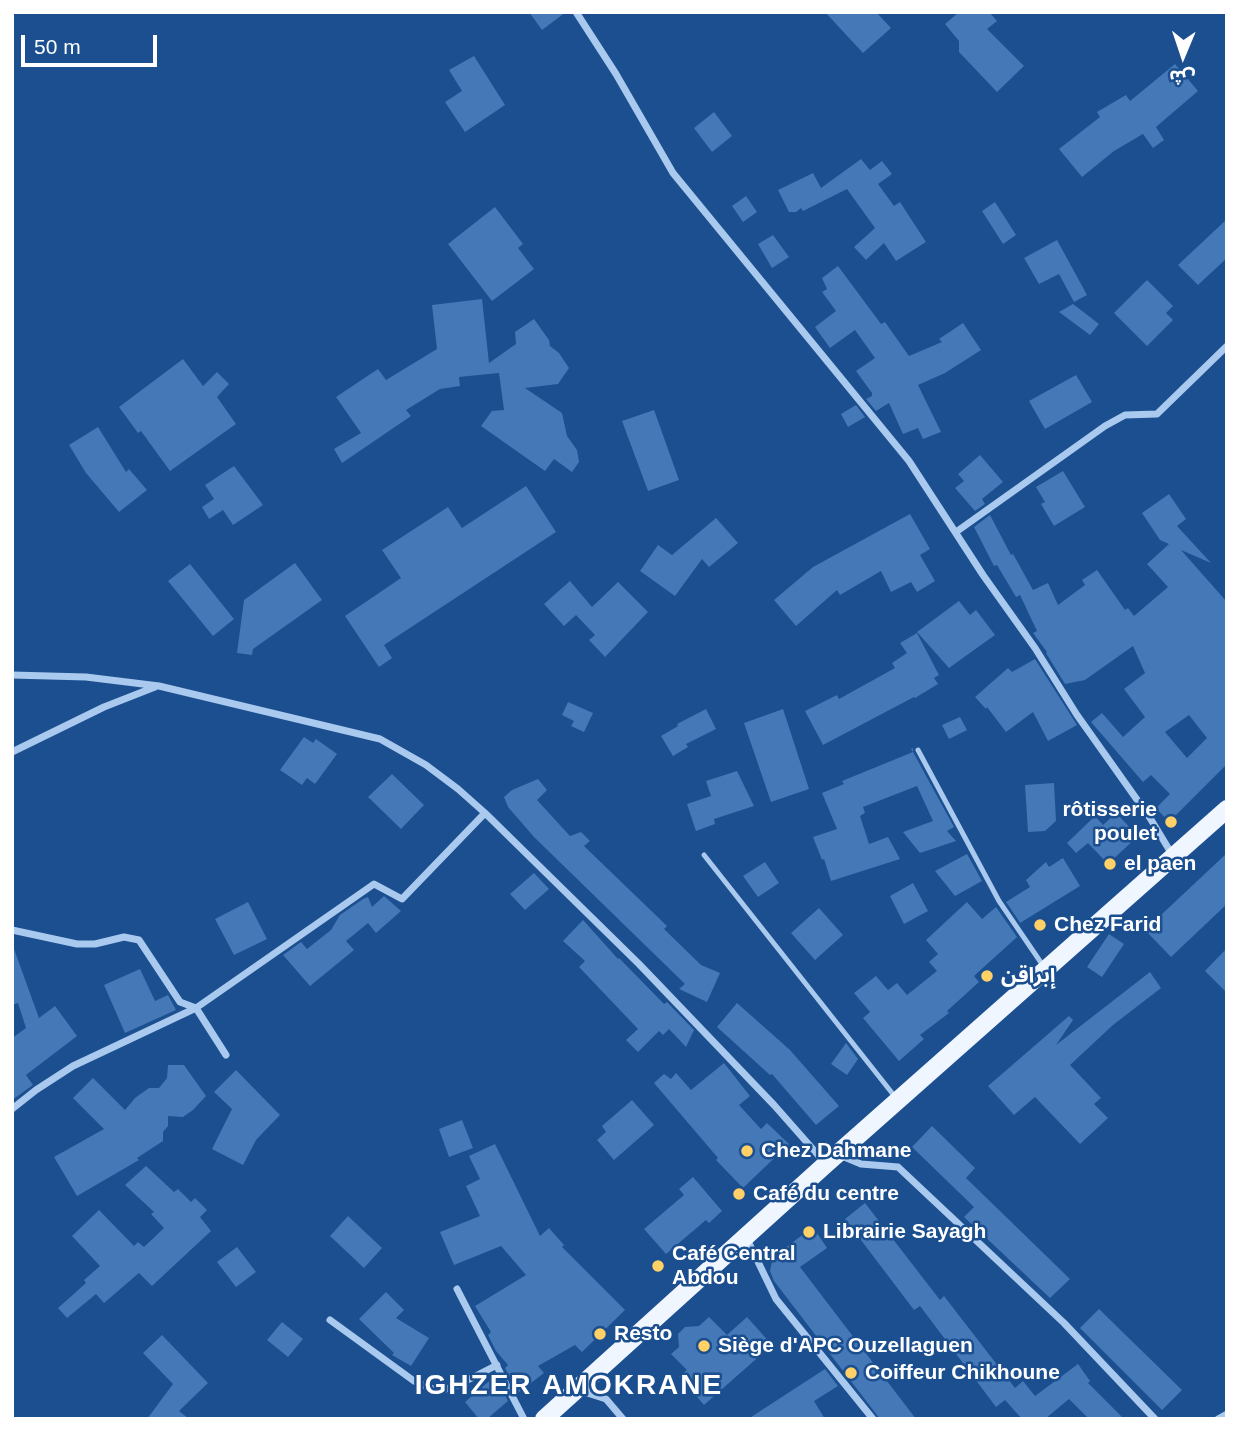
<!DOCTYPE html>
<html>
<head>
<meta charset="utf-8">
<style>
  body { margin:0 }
  #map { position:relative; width:1239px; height:1431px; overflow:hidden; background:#1b4f8f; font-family:Helvetica,"Noto Sans Arabic",sans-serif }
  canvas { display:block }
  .frame { position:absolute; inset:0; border:14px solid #fff; pointer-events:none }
  .north { position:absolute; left:1148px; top:21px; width:70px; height:70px; -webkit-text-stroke:5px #1b4f8f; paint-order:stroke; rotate:182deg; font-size:19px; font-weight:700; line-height:28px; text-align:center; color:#fff }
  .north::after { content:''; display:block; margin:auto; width:24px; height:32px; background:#fff; clip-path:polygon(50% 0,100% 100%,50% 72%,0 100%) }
  .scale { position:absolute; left:21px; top:35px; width:136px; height:32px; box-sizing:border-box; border:4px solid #fff; border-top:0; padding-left:9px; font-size:21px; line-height:24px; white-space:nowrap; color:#fff; -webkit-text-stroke:5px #1b4f8f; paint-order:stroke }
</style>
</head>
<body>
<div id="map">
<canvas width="1239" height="1431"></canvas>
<div class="frame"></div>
<div class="north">ش</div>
<div class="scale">50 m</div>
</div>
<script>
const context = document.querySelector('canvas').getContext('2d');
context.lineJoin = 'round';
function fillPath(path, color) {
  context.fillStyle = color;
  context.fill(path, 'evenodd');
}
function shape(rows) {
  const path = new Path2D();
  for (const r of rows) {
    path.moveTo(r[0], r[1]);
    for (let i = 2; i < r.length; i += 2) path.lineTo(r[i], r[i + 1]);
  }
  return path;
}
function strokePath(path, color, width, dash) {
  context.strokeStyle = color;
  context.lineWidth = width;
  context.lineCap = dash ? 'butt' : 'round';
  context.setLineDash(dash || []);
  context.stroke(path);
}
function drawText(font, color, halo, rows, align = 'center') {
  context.font = font + ' Helvetica,"Noto Sans Arabic",sans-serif';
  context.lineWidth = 5;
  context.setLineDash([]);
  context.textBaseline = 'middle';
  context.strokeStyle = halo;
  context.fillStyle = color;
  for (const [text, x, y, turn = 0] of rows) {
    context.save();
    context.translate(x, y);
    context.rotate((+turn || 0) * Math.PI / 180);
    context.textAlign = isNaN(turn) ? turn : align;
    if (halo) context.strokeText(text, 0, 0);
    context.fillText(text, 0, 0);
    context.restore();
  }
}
fillPath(shape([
  [529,12,566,12,542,30],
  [825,12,876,12,891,28,863,53],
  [959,12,989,12,997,21,987,29,1024,66,997,92,959,52,959,41,945,24],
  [474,56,505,105,465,132,445,102,462,91,449,70],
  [1175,64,1198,91,1156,127,1164,140,1153,148,1143,134,1114,151,1082,177,1059,149,1100,117,1097,112,1126,95,1130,101],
  [714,112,732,136,712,152,694,128],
  [861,159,870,170,882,161,892,174,878,184,894,206,900,202,926,242,896,261,884,243,866,260,854,247,875,228,847,189,803,211,801,208,796,212,789,212,778,190,813,173,821,188],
  [746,196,757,212,743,222,732,206],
  [995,202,1016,235,1003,244,982,211],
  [495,207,523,244,518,248,534,269,492,301,448,244],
  [1227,219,1227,258,1198,285,1178,265],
  [773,235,789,257,772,268,758,244],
  [1057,240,1087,295,1074,302,1059,274,1039,284,1024,258],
  [838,266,881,324,885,322,909,356,942,342,939,339,963,323,981,350,945,373,918,385,941,432,923,439,918,428,903,434,889,403,876,411,866,399,872,396,872,393,856,371,875,358,855,330,830,348,815,327,836,311,822,292,827,289,822,278],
  [1147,280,1173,306,1166,313,1173,320,1147,346,1114,313],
  [482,299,489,363,516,344,515,332,534,319,549,340,550,346,559,353,569,368,558,384,525,388,562,413,567,436,577,450,579,462,572,472,554,459,545,471,481,426,492,411,504,410,499,373,459,377,460,386,440,389,406,410,411,416,342,463,334,449,361,433,336,397,378,369,386,380,437,349,432,305],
  [1073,304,1099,324,1090,335,1059,312],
  [183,359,203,386,217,372,229,384,217,397,236,424,170,471,141,431,138,433,119,407],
  [1076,375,1092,402,1045,429,1029,401],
  [856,405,865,417,848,427,841,414],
  [654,410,679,480,648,491,622,421],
  [98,427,126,472,129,469,147,490,119,512,86,473,69,445],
  [980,455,1003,482,982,499,985,504,975,511,955,488,964,481,958,474],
  [234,466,263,505,233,525,223,510,209,519,202,507,214,499,205,485],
  [1063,471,1085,507,1054,526,1041,504,1045,502,1036,487],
  [526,486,556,532,384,645,392,658,379,667,345,616,401,578,382,550,448,507,462,528],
  [1169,494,1186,519,1177,526,1211,563,1181,550,1227,602,1227,764,1169,822,1156,808,1170,794,1151,775,1143,782,1091,722,1102,713,1123,737,1145,717,1124,689,1145,673,1133,646,1085,680,1065,684,1046,653,1047,652,1033,633,1037,631,1020,595,1016,597,997,565,994,566,974,527,990,515,1011,555,1013,554,1033,590,1048,583,1058,605,1085,585,1082,580,1097,570,1125,610,1128,608,1134,616,1168,587,1147,564,1169,544,1160,540,1142,513],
  [1189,715,1207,738,1187,758,1165,732],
  [910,514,930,549,920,555,935,581,917,592,911,582,891,592,881,571,840,595,837,590,796,626,774,600,813,567],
  [716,518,738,543,709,567,702,559,675,596,640,571,658,545,672,555],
  [295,563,322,600,253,649,252,655,237,653,244,600],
  [190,564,234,619,213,636,168,581],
  [570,581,592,607,618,582,648,612,605,657,589,640,595,635,576,615,564,626,544,604],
  [959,601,970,615,976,610,995,635,949,668,917,632],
  [917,633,939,675,934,678,938,684,915,698,914,697,823,745,805,711,837,695,839,699,895,668,892,663,907,653,900,643],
  [1035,659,1077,725,1048,741,1033,712,1006,732,987,707,986,709,975,697,1008,668,1012,672],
  [568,702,593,713,584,732,571,726,574,721,562,715],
  [706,709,716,729,686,744,688,747,673,756,661,736,678,726,677,724],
  [783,709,809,789,771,802,744,723],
  [960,717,967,730,949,739,942,725],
  [304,737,313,743,316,739,337,754,315,784,307,778,302,785,280,770],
  [913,748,913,752,954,827,947,831,956,841,920,853,903,832,933,821,917,786,863,807,865,813,860,816,869,844,888,837,900,859,831,881,824,859,822,860,813,837,837,829,822,793,844,784,842,781,913,752,911,749],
  [737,771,754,806,714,819,715,824,696,831,687,804,711,796,706,781],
  [392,774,424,805,401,829,368,797],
  [538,779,547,790,537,800,570,836,581,832,590,841,584,846,667,926,664,929,701,965,720,973,707,1002,679,989,685,984,534,837,508,807,504,797,512,790],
  [1054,783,1056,821,1045,831,1028,832,1025,785],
  [1116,813,1138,836,1108,864,1088,843,1076,853,1067,843,1095,816,1103,825],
  [1227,853,1227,904,1171,957,1145,930],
  [967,854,982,881,955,896,935,871],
  [1063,858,1080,886,1020,923,1025,930,1006,902,1030,887,1026,880,1046,862,1049,867],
  [765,862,779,883,758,897,743,876],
  [534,873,549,889,525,910,510,894],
  [913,883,928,911,904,924,890,896],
  [384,896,401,911,376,933,368,923,346,941,354,950,310,986,283,955,301,942,307,949,331,930,340,915,363,899,368,897,372,907],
  [248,902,267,939,234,955,215,919],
  [967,902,982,919,996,907,1017,937,974,976,979,982,947,1011,949,1013,920,1035,924,1039,899,1061,863,1018,870,1012,854,993,876,976,888,990,897,983,907,995,937,971,929,962,938,954,926,940],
  [819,908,843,935,815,960,791,933],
  [583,920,618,959,619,958,664,1004,667,1002,694,1030,686,1047,669,1029,663,1035,659,1031,638,1052,626,1040,638,1029,579,967,585,961,563,941],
  [1109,934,1124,944,1102,977,1087,967],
  [1227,948,1227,993,1205,971],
  [12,949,14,949,39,1018,55,1006,77,1036,26,1075,33,1085,12,1100,12,1038,26,1028,18,1003,12,1005],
  [140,969,155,1001,168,995,176,1010,125,1033,104,985],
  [1150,972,1161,988,1113,1025,1070,1065,1101,1098,1094,1104,1108,1118,1080,1144,1035,1097,1014,1115,988,1086,1069,1016,1073,1020,1056,1045],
  [737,1003,790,1050,839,1106,816,1125,772,1074,770,1075,717,1027],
  [846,1043,858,1059,847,1075,831,1064],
  [724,1063,750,1096,739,1105,761,1129,767,1123,789,1144,743,1188,716,1160,718,1158,654,1083,664,1074,671,1079,676,1073,691,1090],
  [168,1065,184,1065,206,1096,193,1110,183,1117,168,1116,168,1126,163,1132,163,1141,137,1158,139,1160,77,1196,54,1157,104,1129,73,1098,93,1078,125,1110,135,1098,149,1088,159,1088,167,1078],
  [236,1070,280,1115,256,1140,243,1165,212,1149,232,1109,214,1092],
  [632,1100,654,1125,614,1160,597,1140,606,1132,602,1126],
  [462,1120,473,1148,449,1157,439,1129],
  [932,1126,975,1168,966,1178,1070,1279,1050,1298,964,1217,974,1207,912,1147],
  [495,1144,540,1236,549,1228,564,1245,562,1247,625,1310,582,1352,575,1345,538,1366,544,1373,518,1393,505,1368,508,1365,496,1351,488,1335,491,1332,475,1306,526,1275,501,1246,454,1265,440,1232,480,1216,466,1186,480,1179,469,1156],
  [146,1166,174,1192,178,1189,191,1202,195,1198,207,1210,200,1217,211,1231,152,1286,139,1273,104,1303,96,1294,67,1318,58,1308,86,1283,84,1280,100,1266,72,1236,99,1210,134,1246,138,1242,144,1247,164,1228,151,1214,154,1212,125,1185],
  [693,1177,722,1211,709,1223,706,1220,666,1254,644,1229,684,1195,679,1189],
  [865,1203,940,1300,944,1296,1015,1388,1023,1381,1035,1396,1078,1364,1090,1381,1088,1383,1124,1419,1089,1419,1069,1399,1045,1419,1022,1419,1005,1400,996,1407,920,1306,914,1310,845,1219],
  [348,1216,382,1248,364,1268,330,1236],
  [813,1227,827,1248,800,1267,916,1419,880,1419,774,1281,770,1271,773,1257],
  [237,1247,256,1272,236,1287,217,1262],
  [386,1292,404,1310,396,1318,429,1338,411,1366,392,1355,394,1353,359,1319],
  [1099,1309,1182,1390,1162,1410,1080,1328],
  [709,1317,727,1335,747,1317,772,1345,704,1405,679,1376,687,1370,671,1354,679,1347,678,1334,685,1327,699,1326],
  [282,1322,303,1339,288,1357,267,1340],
  [162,1335,208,1383,179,1411,189,1419,147,1419,173,1384,143,1353],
  [825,1369,838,1386,814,1401,825,1419,748,1419],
  [495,1376,508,1401,487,1419,479,1419,465,1402]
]), '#4478b7');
strokePath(shape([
  [918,750,999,901,1044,967],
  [704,855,896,1098]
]), '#a9c9ee', 5);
strokePath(shape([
  [576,12,616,74,673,173,909,461,983,575,1035,648,1077,715,1150,818,1173,856],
  [956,532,1105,426,1125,415,1157,414,1227,346],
  [12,675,86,677,159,686,380,739,426,765,458,789,485,813,639,964,774,1105,826,1164],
  [12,752,104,707,155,687],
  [12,930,77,944,95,944,124,937,139,940,180,1002,196,1008,226,1055],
  [12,1109,36,1090,73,1066,196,1008,374,884,402,899,485,813],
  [837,1154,861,1164,898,1167,1064,1323,1155,1419],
  [746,1237,776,1299,873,1419],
  [457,1289,524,1419],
  [330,1320,414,1381,433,1389,443,1390,458,1385,497,1365],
  [578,1390,606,1399,623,1419],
  [1218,1419,1227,1414]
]), '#a9c9ee', 7);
strokePath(shape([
  [544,1419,826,1164,1227,809]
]), '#f0f6ff', 18);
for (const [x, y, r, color] of [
  [1171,822,7,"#ffd166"],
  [1110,864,7,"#ffd166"],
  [1040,925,7,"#ffd166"],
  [987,976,7,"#ffd166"],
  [747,1151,7,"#ffd166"],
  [739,1194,7,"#ffd166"],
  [809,1232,7,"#ffd166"],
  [658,1266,7,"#ffd166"],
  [600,1334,7,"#ffd166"],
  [704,1346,7,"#ffd166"],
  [851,1373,7,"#ffd166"]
]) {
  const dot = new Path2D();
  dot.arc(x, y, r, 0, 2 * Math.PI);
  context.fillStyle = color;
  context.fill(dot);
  strokePath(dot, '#1b4f8f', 2.5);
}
drawText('bold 21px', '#fff', '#1b4f8f', [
  ["rôtisserie",1157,810,"right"],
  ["poulet",1157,834,"right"],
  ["el paen",1124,864],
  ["Chez Farid",1054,925],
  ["إبراقن",1001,976],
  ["Chez Dahmane",761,1151],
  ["Café du centre",753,1194],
  ["Librairie Sayagh",823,1232],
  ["Café Central",672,1254],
  ["Abdou",672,1278],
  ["Resto",614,1334],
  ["Siège d'APC Ouzellaguen",718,1346],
  ["Coiffeur Chikhoune",865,1373]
], 'left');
context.letterSpacing = '2px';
drawText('bold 28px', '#fff', '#1b4f8f', [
  ["IGHZER AMOKRANE",569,1386]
]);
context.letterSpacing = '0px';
</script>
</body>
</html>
